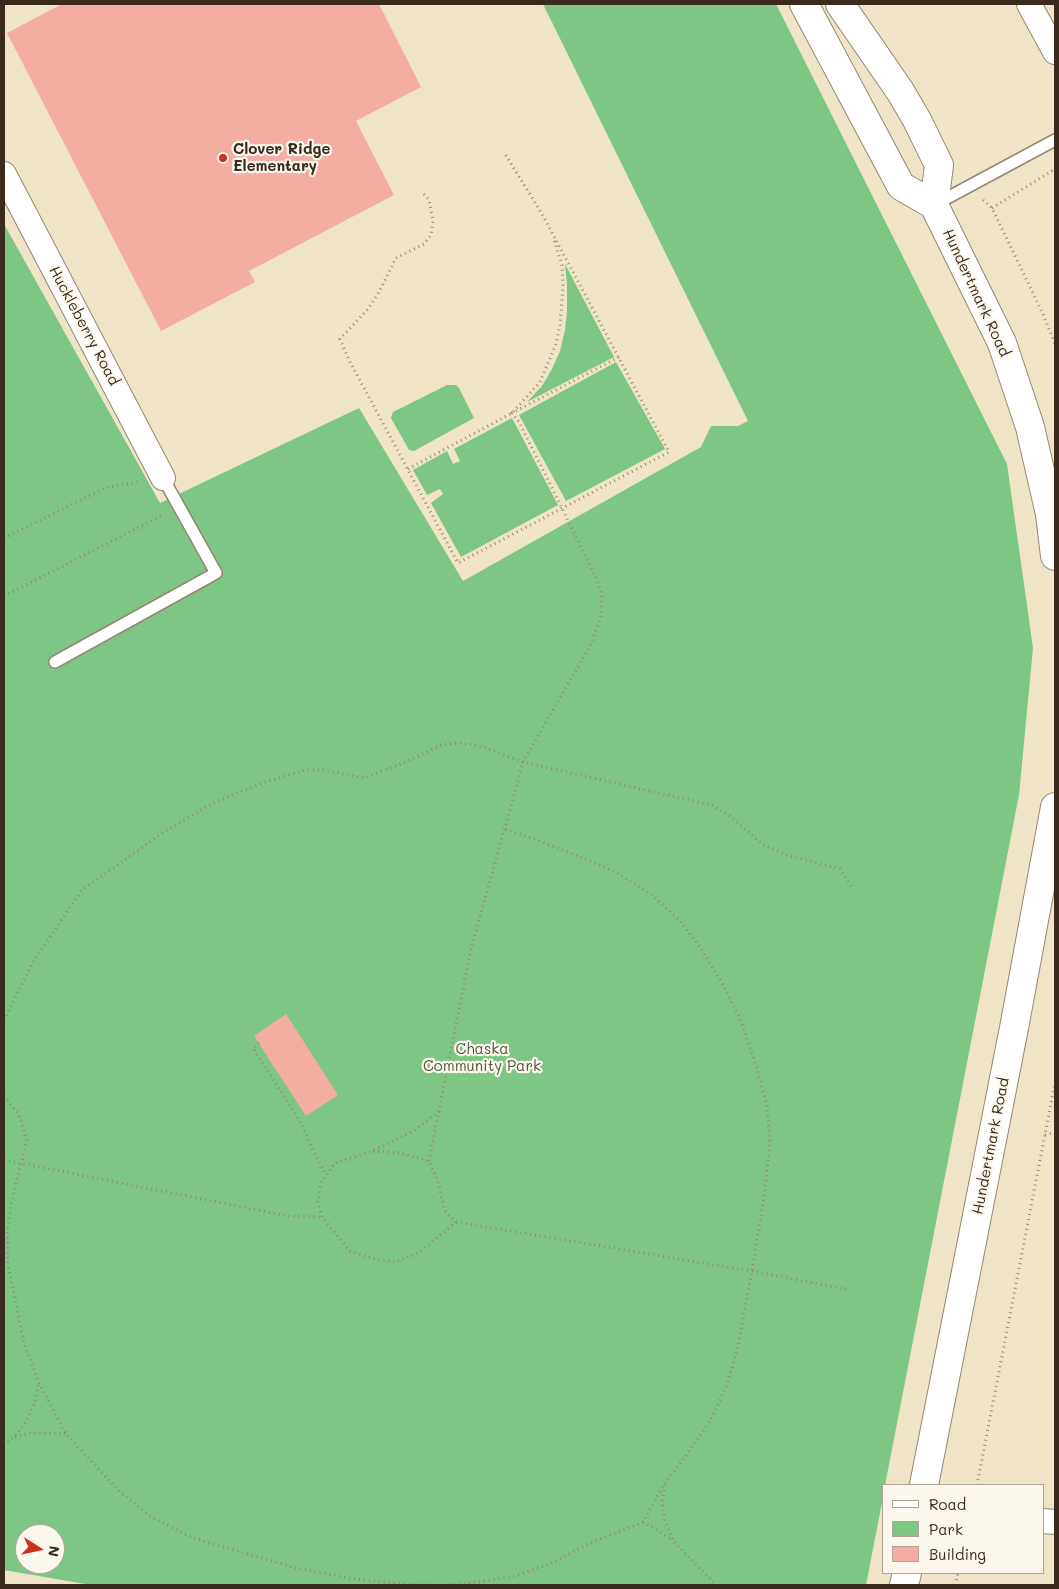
<!DOCTYPE html>
<html>
<head>
<meta charset="utf-8">
<style>
  body { margin:0 }
  #map { position:relative; width:1059px; height:1589px; overflow:hidden; background:#efe4c8; font-family:Mali,sans-serif }
  canvas { display:block }
  .frame { position:absolute; inset:0; border:5px solid #3b2a1e; pointer-events:none }
  .legend { position:absolute; left:882px; top:1484px; width:162px; height:90px; box-sizing:border-box; background:#fbf7ec; border:1px solid #aea59a; margin:0; padding:6px 9px; list-style:none; font-size:15px; color:#3b2a1e }
  .legend li { display:flex; align-items:center; gap:10px; height:25px }
  .legend b { width:25px; border:1px solid #aea59a }
  .north { position:absolute; left:15px; top:1524px; width:50px; height:50px; box-sizing:border-box; background:#fbf7ec; border:1px solid #aea59a; border-radius:50%; rotate:100deg; font-size:14px; font-weight:700; line-height:20px; text-align:center; color:#3b2a1e }
  .north::after { content:''; display:block; margin:auto; width:18px; height:22px; background:#c8321e; clip-path:polygon(50% 0,100% 100%,50% 72%,0 100%) }
</style>
</head>
<body>
<div id="map">
<canvas width="1059" height="1589"></canvas>
<div class="frame"></div>
<ul class="legend">
<li><b style="height:6px;background:#fff"></b>Road</li>
<li><b style="height:14px;background:#7dc683"></b>Park</li>
<li><b style="height:14px;background:#f4ada2"></b>Building</li>
</ul>
<div class="north">N</div>
</div>
<script>
const context = document.querySelector('canvas').getContext('2d');
context.lineJoin = 'round';
function fillPath(path, color) {
  context.fillStyle = color;
  context.fill(path, 'evenodd');
}
function shape(rows) {
  const path = new Path2D();
  for (const r of rows) {
    path.moveTo(r[0], r[1]);
    for (let i = 2; i < r.length; i += 2) path.lineTo(r[i], r[i + 1]);
  }
  return path;
}
function strokePath(path, color, width, dash) {
  context.strokeStyle = color;
  context.lineWidth = width;
  context.lineCap = dash ? 'butt' : 'round';
  context.setLineDash(dash || []);
  context.stroke(path);
}
function drawText(font, color, halo, rows, align = 'center') {
  context.font = font + ' Mali,sans-serif';
  context.lineWidth = 4.5;
  context.setLineDash([]);
  context.textBaseline = 'middle';
  context.strokeStyle = halo;
  context.fillStyle = color;
  for (const [text, x, y, turn = 0] of rows) {
    context.save();
    context.translate(x, y);
    context.rotate((+turn || 0) * Math.PI / 180);
    context.textAlign = isNaN(turn) ? turn : align;
    if (halo) context.strokeText(text, 0, 0);
    context.fillText(text, 0, 0);
    context.restore();
  }
}
fillPath(shape([
  [543,4,776,4,1007,464,1033,648,1019,795,885,1485,883,1485,883,1497,866,1585,91,1585,4,1570,4,224,160,503,359,408,463,581,701,447,711,426,738,426,748,421],
  [25,1534,55,1534,55,1564,25,1564],
  [565,264,614,357,527,402,542,386,552,369,560,351,565,330,567,311,567,285],
  [616,362,665,449,566,501,519,415],
  [447,385,456,385,459,388,474,418,414,451,409,450,391,418,393,412],
  [512,418,558,505,461,557,431,503,443,494,440,489,427,495,413,470,447,451,453,464,460,461,454,449]
]), '#7dc683');
fillPath(shape([
  [62,4,379,4,421,87,356,121,394,195,249,271,255,282,161,331,7,33],
  [286,1014,338,1095,306,1116,254,1036]
]), '#f4ada2');
const service = shape([
  [936,204,1055,140],
  [55,662,216,573,163,478]
]);
const minor = shape([
  [1029,4,1055,52],
  [4,174,163,478],
  [1043,1521,1055,1522]
]);
const tertiary = shape([
  [804,4,901,186,934,205],
  [840,4,900,91,917,120,939,165,934,205],
  [934,205,1002,343,1030,427,1050,514,1055,556],
  [924,1485,1014,1028,1055,807],
  [904,1585,907,1573]
]);
strokePath(service, '#958773', 14);
strokePath(minor, '#958773', 26);
strokePath(tertiary, '#958773', 30);
strokePath(shape([
  [424,194,429,200,433,221,431,235,424,244,396,258,379,292,368,309,340,339,349,360,458,563,669,452,541,212,505,154],
  [983,200,992,208,1043,314,1055,344],
  [992,208,1055,169],
  [408,469,512,413,540,382,556,344,560,325,563,287,562,265,554,240],
  [4,538,105,488,138,482],
  [4,596,163,515],
  [4,1020,33,962,82,890,164,832,215,802,263,783,305,770,323,770,364,778,408,761,444,744,463,743,486,748,523,762,711,805,729,815,762,844,787,855,840,869,853,889],
  [259,1043,253,1048,301,1123,313,1150,326,1174],
  [4,1096,19,1115,27,1140,12,1200,7,1231,8,1265,24,1343,39,1383,66,1434,120,1492,153,1518,193,1538,296,1568,354,1579,402,1584,438,1585],
  [1045,1135,1055,1132],
  [374,1150,412,1132,439,1111],
  [373,1151,395,1152,429,1161,437,1179,445,1211,456,1222,420,1252,396,1262,378,1260,350,1251,322,1217,318,1202,321,1183,335,1163,373,1151],
  [4,1160,288,1216,322,1217],
  [429,1161,471,949,523,762,591,644,601,616,602,596,597,580,559,502,519,422,512,413,619,357],
  [456,1222,752,1271,850,1290],
  [15,1437,29,1433,66,1434],
  [4,1445,14,1437,26,1422,35,1402,38,1384],
  [665,1485,662,1502,665,1521,673,1541,716,1585],
  [977,1485,1055,1083],
  [643,1522,657,1530,672,1540],
  [449,1585,479,1582,516,1576,552,1563,588,1544,643,1522,666,1481,683,1460,710,1421,727,1385,738,1346,752,1271,764,1197,770,1143,767,1106,756,1065,740,1019,722,983,698,944,677,918,652,895,614,871,543,842,504,829],
  [955,1585,958,1573]
]), '#958773', 3, [1, 4]);
strokePath(service, '#fff', 11);
strokePath(minor, '#fff', 24);
strokePath(tertiary, '#fff', 28);
for (const [x, y, r, color] of [
  [223,158,5,"#c8321e"]
]) {
  const dot = new Path2D();
  dot.arc(x, y, r, 0, 2 * Math.PI);
  context.fillStyle = color;
  context.fill(dot);
  strokePath(dot, '#fbf7ec', 2);
}
drawText('bold 15px', '#3b2a1e', '#fbf7ec', [
  ["Clover Ridge",233,149],
  ["Elementary",233,166]
], 'left');
drawText('15px', '#3b2a1e', '#fbf7ec', [
  ["Hundertmark Road",976,293,65],
  ["Huckleberry Road",84,326,62],
  ["Hundertmark Road",991,1146,-79]
]);
drawText('15px', '#4f593c', '#fbf7ec', [
  ["Chaska",482,1049],
  ["Community Park",482,1066]
]);
</script>
</body>
</html>
